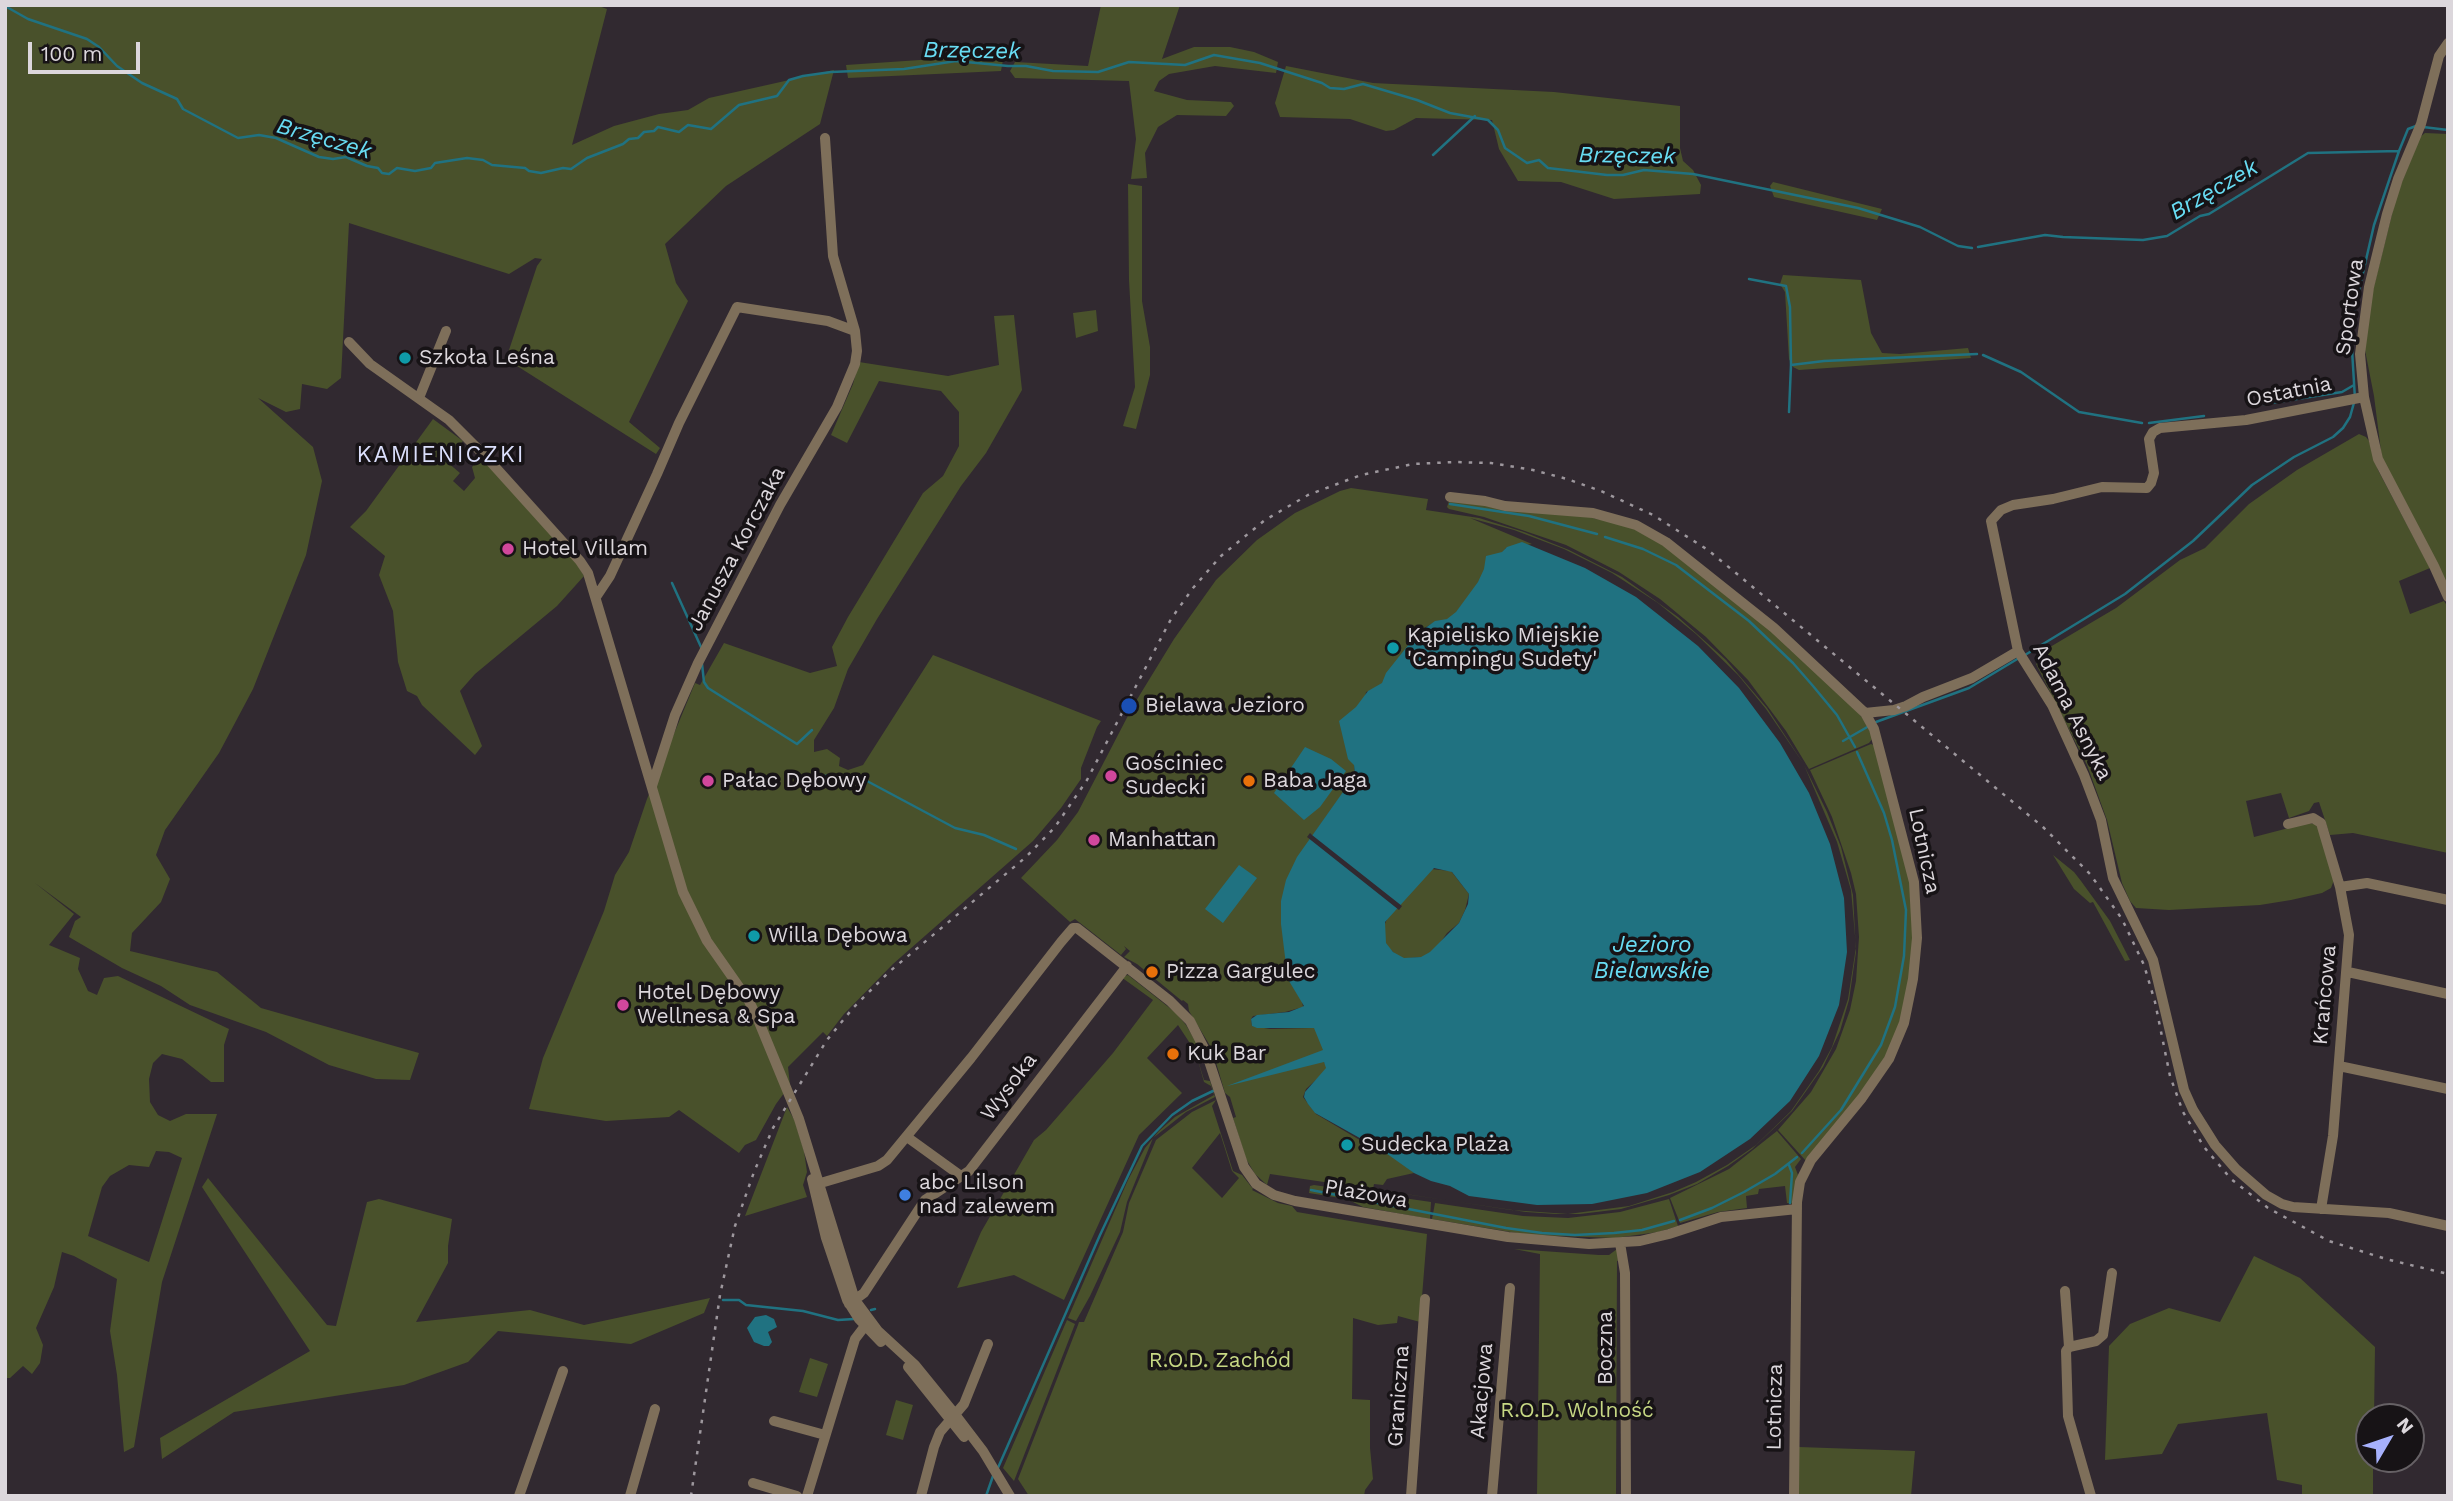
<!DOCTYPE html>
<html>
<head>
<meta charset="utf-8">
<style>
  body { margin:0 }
  #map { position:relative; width:2453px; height:1501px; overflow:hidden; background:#312930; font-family:"Work Sans",sans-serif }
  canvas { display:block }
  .frame { position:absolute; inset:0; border:7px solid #dcd7dc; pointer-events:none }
  .north { position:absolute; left:2355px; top:1403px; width:70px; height:70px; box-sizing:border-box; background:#171316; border:2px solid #666165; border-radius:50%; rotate:51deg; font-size:19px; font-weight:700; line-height:28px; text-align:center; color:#dcd7dc }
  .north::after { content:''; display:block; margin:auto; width:24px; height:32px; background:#a7b1fc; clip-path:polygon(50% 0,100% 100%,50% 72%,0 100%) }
  .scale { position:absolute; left:28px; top:42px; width:112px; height:32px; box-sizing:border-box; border:4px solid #dcd7dc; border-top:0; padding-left:9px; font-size:21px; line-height:24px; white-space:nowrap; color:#dcd7dc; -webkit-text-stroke:5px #171316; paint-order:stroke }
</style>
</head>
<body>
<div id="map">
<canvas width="2453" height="1501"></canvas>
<div class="frame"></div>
<div class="north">N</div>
<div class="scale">100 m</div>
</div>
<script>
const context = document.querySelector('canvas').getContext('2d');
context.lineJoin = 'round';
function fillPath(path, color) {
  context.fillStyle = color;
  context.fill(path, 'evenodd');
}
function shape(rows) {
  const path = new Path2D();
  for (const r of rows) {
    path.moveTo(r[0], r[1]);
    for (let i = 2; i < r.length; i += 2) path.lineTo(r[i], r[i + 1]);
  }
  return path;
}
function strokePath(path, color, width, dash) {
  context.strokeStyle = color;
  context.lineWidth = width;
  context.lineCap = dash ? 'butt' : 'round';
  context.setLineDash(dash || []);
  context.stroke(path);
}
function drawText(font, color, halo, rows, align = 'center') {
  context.font = font + ' "Work Sans",sans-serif';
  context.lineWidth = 7;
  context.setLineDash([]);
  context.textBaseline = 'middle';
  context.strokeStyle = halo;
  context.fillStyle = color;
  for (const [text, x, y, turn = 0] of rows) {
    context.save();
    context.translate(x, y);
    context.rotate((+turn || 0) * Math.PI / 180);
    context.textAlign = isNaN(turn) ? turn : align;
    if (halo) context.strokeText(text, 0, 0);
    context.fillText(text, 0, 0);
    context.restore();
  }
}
fillPath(shape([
  [5,5,596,5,607,9,572,145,614,126,659,114,688,110,709,98,834,70,820,124,726,186,665,244,676,283,688,301,629,422,660,448,656,454,506,359,537,266,542,259,535,258,509,274,349,223,341,378,327,389,302,384,300,409,286,412,258,398,313,447,322,481,306,555,253,689,219,753,165,830,156,855,170,879,161,902,132,933,130,951,217,972,261,1008,419,1053,410,1080,376,1079,329,1065,266,1032,190,1005,161,986,122,968,69,937,75,921,81,917,35,883,74,914,49,945,80,958,78,969,88,991,97,995,104,978,118,976,229,1029,224,1045,224,1082,211,1082,182,1059,162,1054,153,1063,149,1079,150,1102,158,1115,170,1121,186,1114,217,1114,162,1282,134,1447,124,1452,117,1375,110,1331,117,1279,74,1256,62,1252,54,1287,36,1328,43,1345,40,1363,32,1374,23,1366,10,1378,5,1378],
  [156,1151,169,1152,182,1158,149,1262,88,1236,102,1187,110,1176,129,1165,149,1167],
  [1101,5,1180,5,1162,59,1194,47,1230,47,1254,52,1278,62,1276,73,1215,66,1169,74,1159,81,1154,91,1187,100,1231,102,1234,106,1226,116,1177,115,1158,127,1145,153,1147,178,1131,179,1136,139,1129,81,1015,78,1010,71,1015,62,1088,66],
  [979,56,997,57,1003,60,1001,71,848,78,846,65],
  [1286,66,1373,83,1554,92,1680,106,1680,148,1683,161,1693,170,1701,185,1700,194,1614,199,1561,182,1518,181,1499,149,1492,120,1416,118,1394,130,1386,131,1350,119,1280,117,1275,103],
  [2425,133,2448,134,2448,587,2382,459,2374,396,2365,350,2369,306,2397,194,2420,137],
  [1773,182,1882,209,1877,220,1774,197,1770,186],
  [1128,184,1142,186,1142,301,1150,347,1150,375,1136,429,1123,426,1135,387,1129,280],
  [1783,275,1861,280,1871,333,1882,353,1900,354,1968,348,1971,358,1799,370,1793,367,1789,359,1785,292,1780,284],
  [1096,310,1098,331,1076,338,1073,313],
  [1014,315,1022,390,986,453,961,486,877,619,848,669,834,708,814,740,814,752,827,749,840,758,839,766,848,770,863,765,933,655,1101,721,1097,727,1081,768,1081,779,1061,808,1033,841,893,964,844,1014,827,1036,823,1032,788,1067,790,1085,776,1104,756,1140,745,1145,739,1153,679,1110,669,1117,606,1121,529,1109,543,1058,604,911,615,875,629,852,647,799,695,683,700,685,724,643,810,673,837,666,832,647,848,617,923,493,943,476,959,446,959,412,941,391,879,381,847,443,831,435,853,384,859,362,948,376,999,365,994,316],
  [433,419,463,441,447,462,460,473,453,481,464,491,475,478,472,467,480,457,574,559,584,576,557,606,475,674,460,691,482,746,475,755,422,705,417,696,407,691,398,662,393,611,379,575,385,556,350,527,366,511],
  [2359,434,2366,437,2369,441,2378,470,2430,568,2399,581,2410,614,2444,601,2448,607,2448,853,2353,833,2330,835,2319,802,2314,803,2309,811,2289,818,2281,793,2246,801,2254,837,2308,823,2315,824,2318,828,2334,880,2331,888,2322,893,2291,900,2260,905,2169,910,2136,908,2130,901,2122,883,2107,820,2087,765,2036,664,2049,656,2045,650,2116,608,2180,560,2205,548,2249,504,2297,470],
  [1351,488,1428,499,1426,510,1479,518,1524,532,1569,550,1622,577,1678,617,1726,660,1767,708,1803,763,1766,709,1738,675,1696,634,1658,603,1612,573,1564,549,1514,530,1470,518,1532,544,1506,548,1452,618,1431,624,1420,631,1386,685,1366,692,1354,764,1355,776,1313,835,1399,903,1431,869,1451,871,1469,894,1465,910,1459,923,1447,933,1436,949,1424,957,1409,958,1403,962,1379,938,1387,919,1395,908,1289,980,1302,1001,1303,1007,1285,1012,1253,1016,1251,1019,1252,1026,1270,1029,1312,1028,1337,1021,1324,1062,1328,1069,1306,1089,1303,1097,1316,1114,1358,1139,1384,1152,1389,1151,1414,1173,1387,1179,1383,1185,1374,1184,1373,1189,1511,1210,1568,1214,1629,1206,1673,1192,1696,1182,1727,1165,1756,1145,1791,1111,1819,1071,1832,1047,1848,999,1856,947,1851,890,1837,842,1804,765,1827,812,1841,847,1853,895,1856,952,1849,1000,1840,1031,1823,1067,1792,1111,1752,1149,1728,1166,1697,1184,1669,1195,1621,1209,1580,1214,1556,1214,1526,1212,1270,1174,1267,1185,1255,1174,1246,1159,1233,1118,1236,1117,1230,1097,1225,1093,1212,1049,1189,1011,1188,1004,1183,1000,1182,1001,1137,964,1124,957,1130,951,1124,946,1126,949,1121,955,1075,919,1070,922,1021,878,1057,840,1078,812,1133,706,1174,639,1216,580,1257,540,1295,513,1340,491],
  [1449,501,1580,513,1596,519,1617,521,1661,541,1775,633,1789,649,1799,656,1855,708,1866,723,1873,738,1869,743,1809,769,1786,731,1748,680,1706,637,1660,599,1619,572,1566,545,1484,517,1449,509,1447,507],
  [1871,744,1876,746,1909,868,1914,905,1911,975,1900,1025,1877,1074,1806,1161,1778,1130,1811,1092,1836,1049,1850,1010,1856,981,1859,937,1856,894,1851,873,1832,817,1810,770],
  [2053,855,2074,872,2081,881,2110,921,2130,960,2125,961,2093,902,2090,903,2074,889],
  [1128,975,1176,1013,1186,1025,1197,1044,1193,1054,1193,1048,1178,1025,1147,1058,1182,1093,1139,1135,1064,1300,1014,1275,957,1288,981,1232,1034,1140,1046,1130,1113,1053,1153,1000,1121,977],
  [1197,1057,1204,1080,1210,1081,1215,1097,1186,1112,1153,1138,1127,1202,1120,1232,1090,1296,1076,1321,1068,1318,1128,1180,1145,1148,1159,1131,1175,1117,1214,1095,1211,1086,1204,1082],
  [1216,1100,1212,1106,1233,1171,1242,1175,1253,1189,1252,1190,1278,1203,1292,1206,1297,1212,1427,1234,1420,1322,1398,1316,1397,1323,1378,1325,1353,1318,1352,1399,1370,1400,1370,1448,1373,1479,1365,1490,1364,1496,1029,1496,1018,1479,1078,1325,1079,1322,1084,1322,1123,1232,1129,1203,1156,1140,1192,1112],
  [1220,1133,1232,1171,1239,1178,1222,1198,1192,1168],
  [787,1107,795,1121,804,1151,807,1172,803,1185,807,1197,745,1216],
  [1777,1131,1801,1159,1795,1167,1798,1175,1794,1204,1787,1203,1785,1186,1759,1189,1758,1194,1746,1196,1747,1208,1718,1212,1680,1223,1670,1198,1729,1169],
  [208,1178,327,1325,336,1326,367,1202,379,1199,452,1219,448,1246,448,1263,416,1322,530,1310,584,1325,710,1298,704,1313,631,1344,498,1331,468,1362,404,1385,234,1412,162,1459,160,1438,310,1351,202,1187],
  [1314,1185,1431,1202,1430,1219,1363,1207,1347,1199,1309,1193,1310,1186],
  [1669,1199,1678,1226,1658,1232,1615,1238,1529,1235,1432,1219,1435,1203,1523,1216,1568,1218,1620,1212],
  [1514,1249,1599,1255,1609,1255,1617,1249,1620,1260,1617,1261,1616,1496,1537,1496,1540,1254],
  [2254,1256,2300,1278,2375,1347,2374,1417,2369,1417,2369,1459,2373,1459,2373,1496,2302,1496,2302,1485,2277,1480,2267,1413,2178,1424,2162,1454,2105,1460,2109,1346,2130,1324,2169,1308,2220,1322],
  [1067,1320,1075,1324,1014,1481,1003,1468],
  [810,1358,828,1364,817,1397,799,1392],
  [896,1400,913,1405,903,1440,886,1435],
  [1799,1447,1915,1451,1911,1496,1798,1496]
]), '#49512b');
fillPath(shape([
  [1522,542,1585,568,1636,597,1698,646,1739,688,1780,743,1809,793,1830,844,1844,898,1847,952,1839,1005,1819,1056,1790,1101,1750,1139,1700,1172,1647,1193,1592,1204,1537,1205,1469,1196,1450,1186,1431,1181,1414,1173,1383,1151,1315,1113,1308,1104,1304,1097,1305,1092,1326,1068,1324,1062,1227,1086,1323,1050,1314,1028,1257,1028,1252,1026,1251,1019,1257,1015,1289,1012,1304,1006,1289,981,1287,973,1281,924,1281,901,1286,880,1297,857,1355,775,1354,765,1348,759,1339,721,1356,707,1368,691,1382,683,1386,673,1417,634,1435,621,1447,619,1456,612,1478,582,1484,569,1486,556,1502,552,1507,547],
  [1434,868,1452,872,1469,894,1468,904,1459,923,1430,952,1421,957,1404,958,1393,952,1386,943,1385,922],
  [1305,747,1331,759,1346,771,1320,807,1304,820,1274,793],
  [1239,865,1257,878,1223,923,1205,909],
  [766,1315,774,1319,777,1327,768,1332,772,1342,769,1346,764,1346,754,1342,747,1328,755,1317]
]), '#207281');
fillPath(shape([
  [1310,833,1312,835,1402,906,1399,910,1307,837]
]), '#312930');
strokePath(shape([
  [5,6,28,19,87,39,99,47,117,66,142,83,177,99,183,109,238,138,259,135,276,138,319,157,333,159,346,157,367,166,378,168,382,173,389,174,397,168,415,171,431,168,435,163,467,158,483,160,492,165,525,168,529,171,541,173,563,168,571,169,587,158,623,144,629,139,638,138,644,132,654,131,658,127,679,132,688,125,711,129,739,105,777,96,789,80,803,76,831,72,904,69,956,61,1008,66,1026,66,1053,71,1098,72,1129,62,1185,65,1214,55,1260,63,1322,83,1330,88,1344,89,1363,84,1417,100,1450,113,1488,120,1498,130,1505,148,1527,163,1539,160,1548,168,1607,175,1623,175,1644,170,1693,174,1858,208,1920,227,1958,246,1972,248],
  [2423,127,2448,130],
  [1433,155,1475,116],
  [1978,247,2045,235,2063,237,2143,240,2167,236,2200,216,2209,214,2308,153,2399,151,2408,129,2416,126],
  [1749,279,1786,286,1790,307,1791,365],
  [1983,355,2021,372,2079,412,2142,423],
  [2264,404,2342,392,2354,385],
  [1789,412,1791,365,1824,361,1977,354],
  [2149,423,2204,416],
  [1450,504,1529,516,1597,534],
  [1605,537,1643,549,1676,565,1749,621,1793,663,1813,686,1837,715,1855,747],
  [672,583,701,647],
  [2025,655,2125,594,2193,541,2252,485,2294,457,2333,437,2343,428,2350,417,2355,399,2351,333,2354,312,2374,225,2399,151],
  [702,664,704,682,708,688,797,744,812,730],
  [1843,741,1876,722,1969,688,2019,658],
  [824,776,847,775,867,781,955,828,984,835,1016,849],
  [1802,1153,1841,1110,1881,1045,1895,1007,1904,956,1906,910,1892,840,1884,813,1857,752],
  [1789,1165,1792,1173,1790,1203],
  [1311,1190,1506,1228,1542,1233,1575,1235,1614,1233,1642,1230,1674,1221],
  [1680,1220,1712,1208,1744,1192,1775,1174,1797,1157],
  [723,1300,739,1300,746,1305,803,1311,838,1320,854,1319],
  [871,1310,875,1309],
  [997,1470,1100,1235,1142,1146,1172,1115,1192,1101,1213,1091],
  [986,1496,993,1476]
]), '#207281', 2.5);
strokePath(shape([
  [2448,43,2439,56,2421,124,2398,179,2387,214,2369,287,2360,354,2364,397,2378,459,2434,566,2448,597],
  [349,342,370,364,449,420,488,459,580,561,588,573,683,892,707,941,749,1001,759,1022,799,1119,855,1300,878,1331,915,1365,954,1413,983,1451,1010,1496],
  [2364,397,2246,420,2160,428,2153,432,2149,439,2154,473,2151,483,2147,488,2102,487,2053,499,2013,505,2001,510,1991,521,2018,651,2052,705,2084,775,2101,820,2113,878,2153,960,2184,1090,2193,1110,2215,1145,2236,1169,2266,1195,2282,1204,2293,1207,2389,1213,2448,1226],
  [419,398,446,331],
  [1450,497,1485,501,1505,506,1593,513,1636,525,1666,542,1774,628,1865,713,1874,729,1914,882,1917,938,1913,979,1904,1023,1889,1059,1862,1098,1811,1160,1800,1182,1797,1202,1794,1496],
  [596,597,610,576,657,474,679,423,737,307,828,321,855,331],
  [1865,713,1894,710,1906,706,1923,697,1972,678,2018,651],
  [652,786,675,715,698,663,780,505,837,407,855,364,857,351,855,331,833,256,825,138],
  [2288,824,2313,818,2321,823,2340,887,2349,935,2333,1136,2321,1209],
  [2340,887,2367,883,2448,900],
  [2348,972,2448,994],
  [2339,1066,2448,1089],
  [907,1137,961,1176],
  [812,1179,826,1238,847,1300,859,1319,881,1342],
  [814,1185,878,1166,887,1160,971,1058,1061,942,1073,928,1077,928,1170,1001,1190,1021,1206,1052,1244,1167,1256,1184,1274,1195,1295,1201,1508,1237,1589,1244,1640,1241,1669,1234,1721,1217,1797,1209],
  [1620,1243,1625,1273,1626,1496],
  [2065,1291,2069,1347,2066,1351,2068,1416,2091,1496],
  [849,1304,864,1293,925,1200,969,1171,1127,966],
  [2069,1347,2096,1341,2103,1335,2112,1273],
  [908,1367,964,1437],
  [774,1421,825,1435],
  [753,1483,797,1496],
  [519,1496,563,1371],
  [630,1496,655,1409],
  [807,1496,855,1339,868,1322],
  [921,1496,934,1447,940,1432,964,1404,988,1344],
  [1411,1496,1425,1299],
  [1492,1496,1510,1288]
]), '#7e6f5a', 10);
strokePath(shape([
  [691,1496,720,1295,735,1226,754,1172,773,1128,827,1040,853,1008,889,972,1026,857,1055,827,1087,780,1171,619,1193,588,1221,556,1265,520,1308,495,1361,475,1413,464,1455,462,1491,463,1533,470,1567,479,1601,491,1653,515,1708,550,2043,827,2090,874,2122,919,2144,965,2155,1002,2170,1076,2183,1112,2204,1147,2231,1179,2268,1208,2329,1241,2386,1259,2448,1274]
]), '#9d979d', 2.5, [3.5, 7]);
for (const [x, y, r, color] of [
  [405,358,7,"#0f9aa8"],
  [508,549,7,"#d1479c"],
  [1393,648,7,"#0f9aa8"],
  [1129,706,9,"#1a4fb4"],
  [1111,776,7,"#d1479c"],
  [708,781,7,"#d1479c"],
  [1249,781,7,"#e8710a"],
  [1094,840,7,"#d1479c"],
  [754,936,7,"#0f9aa8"],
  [1152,972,7,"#e8710a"],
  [623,1005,7,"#d1479c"],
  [1173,1054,7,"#e8710a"],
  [1347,1145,7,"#0f9aa8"],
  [905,1195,7,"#3f7fe0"]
]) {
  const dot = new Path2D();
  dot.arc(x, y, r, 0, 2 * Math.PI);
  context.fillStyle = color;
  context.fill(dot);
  strokePath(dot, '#171316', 2.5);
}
drawText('21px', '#dcd7dc', '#171316', [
  ["Sportowa",2350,307,-82],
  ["Ostatnia",2289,392,-11],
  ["Janusza Korczaka",737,549,-62],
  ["Adama Asnyka",2072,712,63],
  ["Lotnicza",1924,851,78],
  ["Krańcowa",2325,995,-85],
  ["Wysoka",1009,1087,-53],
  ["Plażowa",1366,1194,10],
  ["Boczna",1606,1348,-90],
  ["Akacjowa",1482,1391,-85],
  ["Graniczna",1399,1396,-86],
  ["Lotnicza",1775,1407,-89]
]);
drawText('21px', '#dcd7dc', '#171316', [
  ["Szkoła Leśna",419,358],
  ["Hotel Villam",522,549],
  ["Kąpielisko Miejskie",1407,636],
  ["'Campingu Sudety'",1407,660],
  ["Bielawa Jezioro",1145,706],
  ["Gościniec",1125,764],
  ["Sudecki",1125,788],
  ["Pałac Dębowy",722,781],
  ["Baba Jaga",1263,781],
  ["Manhattan",1108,840],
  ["Willa Dębowa",768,936],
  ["Pizza Gargulec",1166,972],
  ["Hotel Dębowy",637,993],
  ["Wellnesa & Spa",637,1017],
  ["Kuk Bar",1187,1054],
  ["Sudecka Plaża",1361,1145],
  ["abc Lilson",919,1183],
  ["nad zalewem",919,1207]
], 'left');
drawText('21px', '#c7d884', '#171316', [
  ["R.O.D. Zachód",1220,1361],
  ["R.O.D. Wolność",1577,1411]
]);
drawText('italic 23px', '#68dcf3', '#171316', [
  ["Brzęczek",972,51,1],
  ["Brzęczek",324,139,16],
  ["Brzęczek",1627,156,1],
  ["Brzęczek",2214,190,-30],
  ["Jezioro",1652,945],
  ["Bielawskie",1652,971]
]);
context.letterSpacing = '2px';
drawText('23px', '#dbdffc', '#171316', [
  ["KAMIENICZKI",441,455]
]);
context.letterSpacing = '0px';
</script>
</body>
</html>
